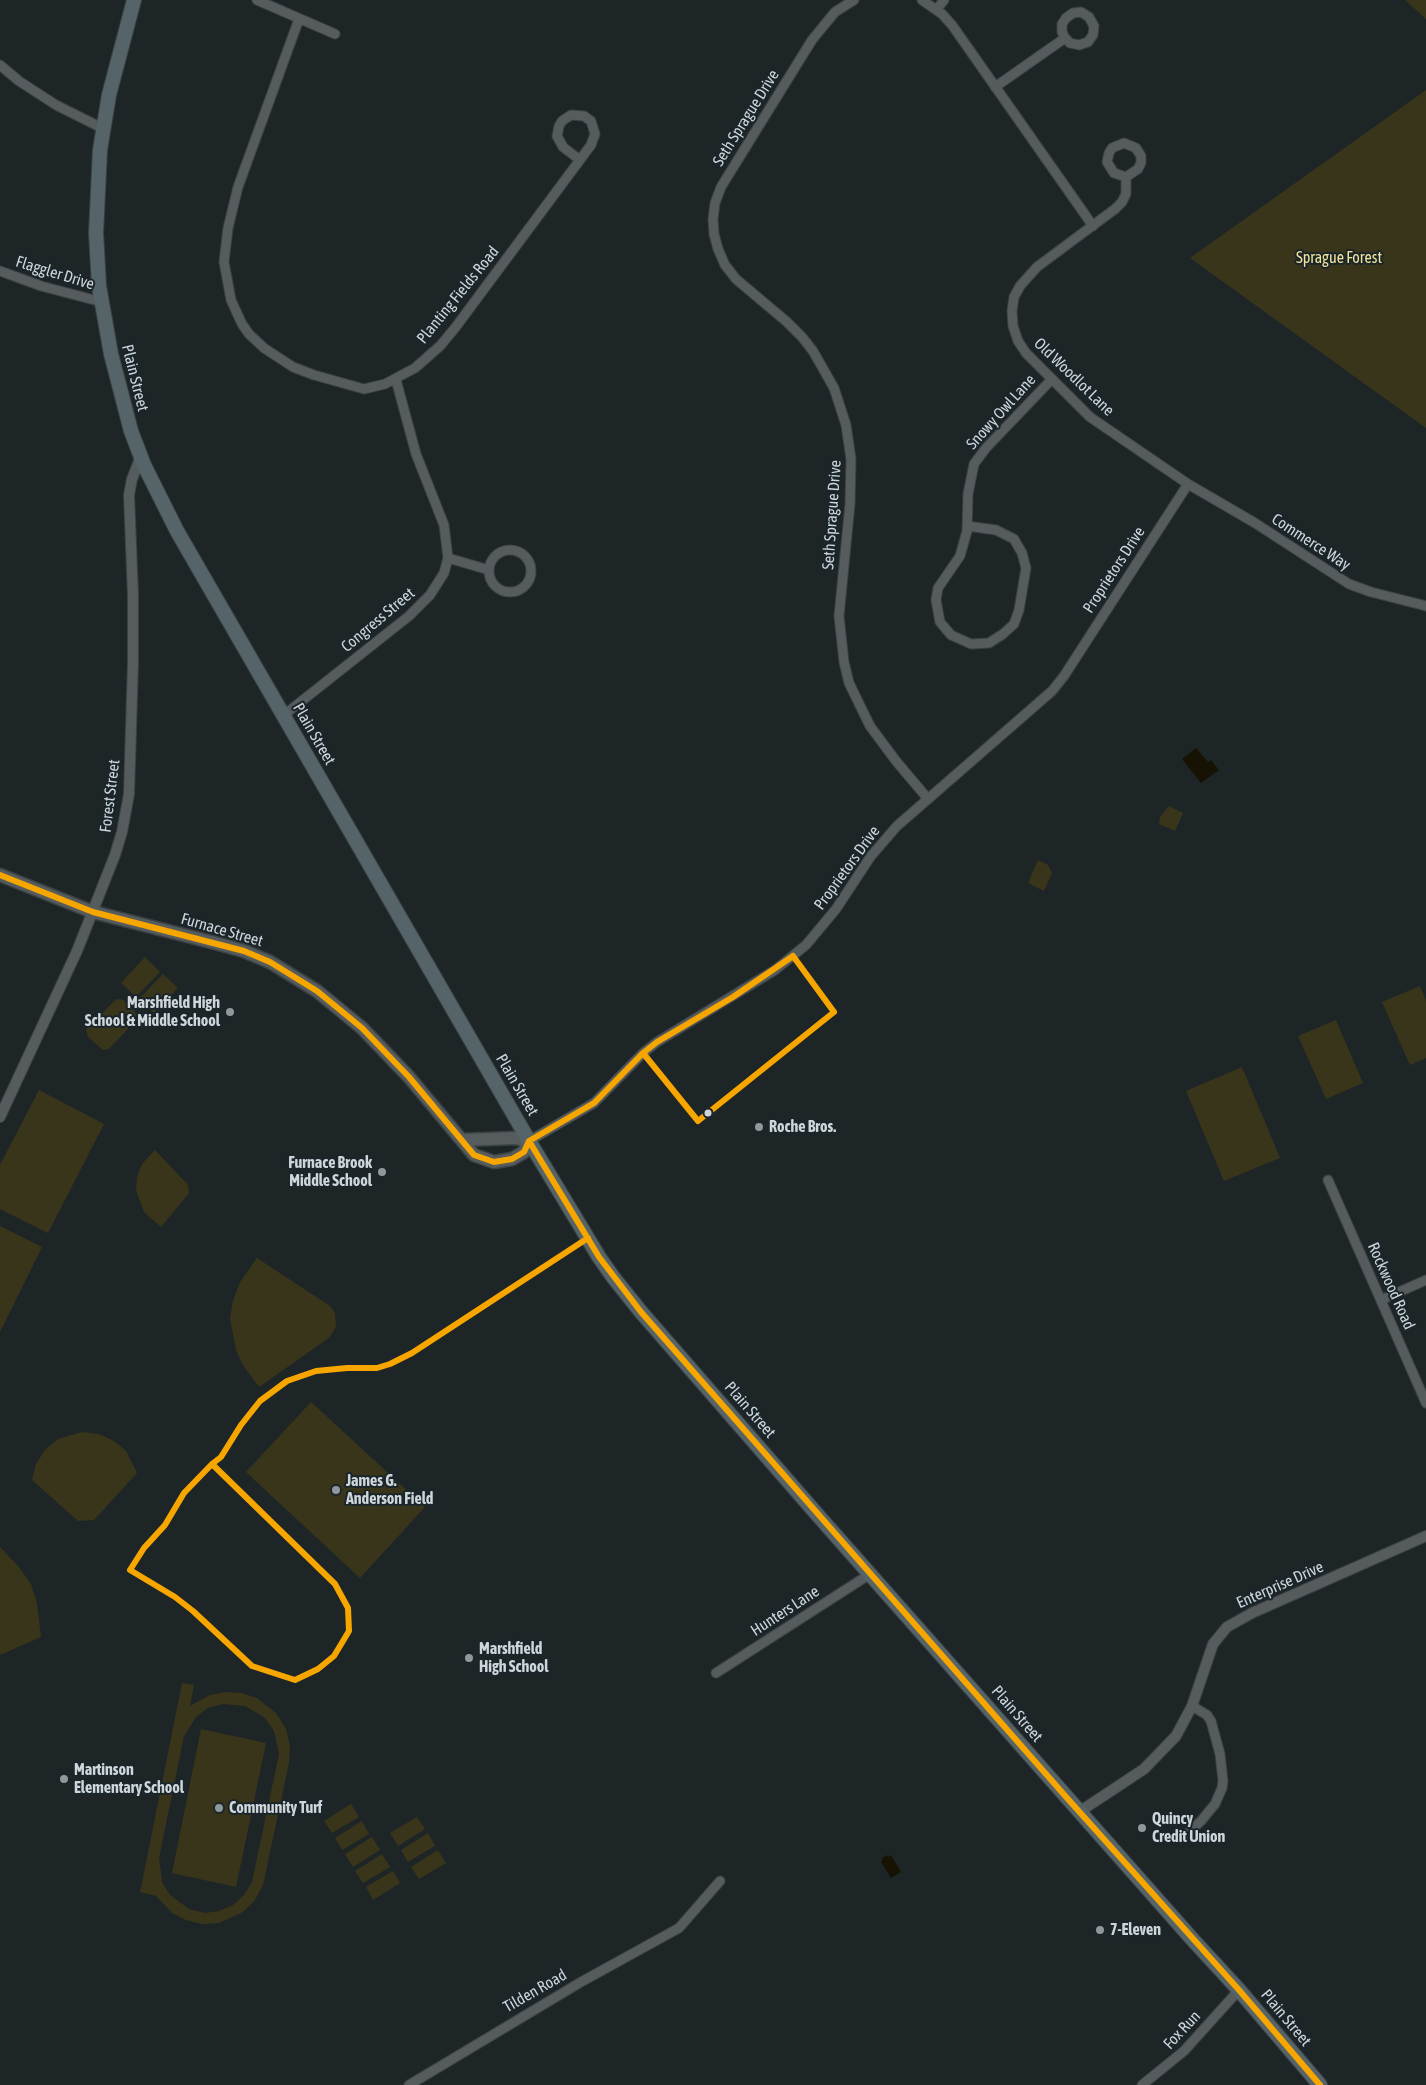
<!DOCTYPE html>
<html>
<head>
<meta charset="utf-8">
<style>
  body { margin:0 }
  canvas { display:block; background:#1e2527 }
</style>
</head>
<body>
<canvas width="1426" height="2085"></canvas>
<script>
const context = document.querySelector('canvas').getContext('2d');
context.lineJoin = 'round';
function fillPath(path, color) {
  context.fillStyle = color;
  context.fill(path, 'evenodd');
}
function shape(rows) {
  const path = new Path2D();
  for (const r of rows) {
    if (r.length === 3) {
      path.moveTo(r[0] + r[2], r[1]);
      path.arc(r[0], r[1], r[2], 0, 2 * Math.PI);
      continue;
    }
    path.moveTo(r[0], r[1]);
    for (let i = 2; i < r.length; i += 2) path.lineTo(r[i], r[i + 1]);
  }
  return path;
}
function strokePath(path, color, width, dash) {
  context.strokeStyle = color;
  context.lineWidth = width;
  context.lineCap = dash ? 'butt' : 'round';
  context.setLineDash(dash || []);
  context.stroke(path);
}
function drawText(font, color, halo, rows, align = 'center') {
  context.font = font + ' "Asap Condensed",sans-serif';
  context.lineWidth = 4;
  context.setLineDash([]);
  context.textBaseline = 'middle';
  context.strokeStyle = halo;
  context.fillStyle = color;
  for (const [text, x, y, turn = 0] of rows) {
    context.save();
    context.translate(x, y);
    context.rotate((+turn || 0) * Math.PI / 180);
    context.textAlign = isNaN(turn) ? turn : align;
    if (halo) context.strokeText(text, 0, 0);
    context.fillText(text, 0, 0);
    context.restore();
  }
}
fillPath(shape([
  [1405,0,1426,0,1426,19],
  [1426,90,1426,428,1190,258],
  [1169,806,1183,813,1175,831,1159,824,1160,817],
  [1038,860,1048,865,1052,873,1044,891,1028,883],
  [145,957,160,972,136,997,121,983],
  [163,974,178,988,154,1013,139,999],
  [1420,986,1426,1001,1426,1058,1410,1065,1382,1002],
  [116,999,123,1000,135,1012,137,1019,109,1049,103,1050,88,1037,86,1030],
  [1336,1020,1363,1083,1326,1099,1298,1036],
  [1242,1067,1280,1158,1224,1181,1186,1091],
  [39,1090,104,1124,48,1233,0,1209,0,1165],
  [155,1150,188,1185,189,1193,161,1227,144,1212,136,1190,137,1177,142,1164],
  [0,1226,42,1247,0,1332],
  [257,1258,330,1306,335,1313,336,1327,329,1338,259,1387,243,1365,236,1350,230,1318,233,1301,240,1282],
  [311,1402,425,1507,360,1578,246,1472],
  [82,1432,99,1434,114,1441,126,1451,137,1473,94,1520,78,1521,32,1480,36,1464,45,1450,58,1439],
  [0,1547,18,1566,31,1584,37,1603,41,1637,0,1655],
  [182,1683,194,1685,190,1706,210,1695,226,1692,241,1693,257,1698,277,1714,286,1729,290,1746,289,1763,263,1885,255,1900,243,1912,219,1923,202,1924,186,1920,172,1913,156,1896,140,1892],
  [223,1704,245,1706,265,1718,274,1731,279,1754,252,1882,244,1895,233,1905,219,1911,205,1913,189,1909,170,1895,162,1882,159,1858,184,1736,196,1717,208,1708],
  [201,1729,266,1743,236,1887,172,1873],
  [351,1804,359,1817,332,1833,324,1821],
  [417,1817,425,1829,398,1846,390,1833],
  [362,1821,369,1834,342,1850,335,1838],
  [428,1833,435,1846,408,1862,401,1850],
  [372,1837,380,1850,353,1867,345,1854],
  [438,1850,446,1863,419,1879,411,1867],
  [382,1854,390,1867,363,1883,355,1871],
  [393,1871,400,1883,373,1900,366,1887]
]), '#39351a');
fillPath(shape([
  [1196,748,1208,762,1211,760,1219,770,1201,783,1182,759],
  [887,1855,888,1857,891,1855,901,1872,891,1878,881,1862,883,1860,882,1858]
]), '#171304');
const minor = shape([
  [257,0,335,34],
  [854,0,835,12,812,40,721,187,715,203,713,219,714,234,718,249,725,265,736,279,787,322,802,337,813,351,834,388,846,425,851,459,850,504,839,616,844,662,849,683,870,726,896,761,928,799],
  [922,0,942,14,952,25,1093,226],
  [937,9,944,0],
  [299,19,238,187,228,228,224,262,231,300,242,324,249,334,264,348,293,367,314,375,364,389,385,384,415,368,440,346,455,328,591,145,595,134,591,121,584,116,571,115,562,121,559,126,557,136,563,147,580,160],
  [0,65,19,81,56,105,102,128],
  [995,87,1065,38,1070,43,1079,45,1088,42,1093,35,1094,26,1089,17,1081,12,1073,13,1066,18,1062,24,1062,32,1065,38],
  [1126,177,1114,173,1107,162,1109,153,1112,148,1124,143,1136,148,1141,156,1141,163,1138,169,1126,177,1126,194,1122,202,1115,209,1037,267,1020,286,1014,297,1012,311,1013,326,1018,341,1026,353,1090,417,1188,484,1255,523,1349,584,1371,592,1426,606],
  [0,271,41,286,102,302],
  [967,526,996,530,1014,539,1022,553,1026,568,1019,610,1014,624,1003,634,989,643,971,644,951,635,940,622,936,600,938,588,960,556,967,531,968,494,974,464,986,448,1052,379],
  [510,571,21],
  [448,558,489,570],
  [284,715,409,616,430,595,444,573,448,558,444,525,416,454,396,380],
  [529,1141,594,1103,643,1053,657,1042,775,970,806,945,836,909,871,856,897,826,1052,691,1064,676,1188,484],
  [1328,1180,1426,1403],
  [1381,1300,1426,1280],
  [716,1673,870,1574],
  [1185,1836,1201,1821,1215,1804,1222,1788,1223,1781,1220,1754,1211,1721,1207,1715,1192,1706],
  [409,2085,581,1982,679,1928,720,1881],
  [1142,2085,1184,2051,1239,1990]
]);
const tertiary = shape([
  [0,1117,77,951,115,855,122,832,129,794,133,663,133,596,129,495,132,479,141,456],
  [1079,1812,1144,1769,1176,1736,1192,1706,1213,1644,1227,1627,1252,1613,1426,1536]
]);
const secondary = shape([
  [0,875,93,912,215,943,244,951,270,962,317,991,362,1028,409,1077,474,1155,494,1162,512,1159,524,1152,529,1141,515,1138,462,1140]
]);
const primary = shape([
  [134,0,109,95,100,150,96,233,99,286,111,354,131,431,144,465,177,531,529,1141,599,1257,613,1277,641,1312,815,1512,1193,1940,1239,1990,1320,2085]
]);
strokePath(minor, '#3c4244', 11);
strokePath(tertiary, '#3c4244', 12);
strokePath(secondary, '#3c4244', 15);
strokePath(primary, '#3c4244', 16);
strokePath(minor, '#565c5e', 9);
strokePath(tertiary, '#565c5e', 10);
strokePath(secondary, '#565c5e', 12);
strokePath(primary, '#556469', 14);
strokePath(shape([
  [0,875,93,912,244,951,270,962,317,991,362,1028,409,1077,474,1155,494,1162,512,1159,524,1152,529,1141],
  [793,956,834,1012],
  [643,1053,698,1121],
  [698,1121,834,1012],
  [529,1141,599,1257,641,1312,1067,1798,1239,1990,1320,2085],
  [529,1141,594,1103,643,1053,657,1042,733,997,793,956],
  [212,1464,335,1584,348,1608,349,1631,334,1656,318,1669,295,1680,252,1666,193,1611,175,1597,130,1570,144,1548,165,1525,184,1493,212,1464],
  [212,1464,221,1457,241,1425,260,1401,287,1381,316,1371,347,1368,377,1368,390,1364,412,1353,588,1238]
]), '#f7a600', 6);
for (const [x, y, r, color] of [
  [230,1012,5,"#90989b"],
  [708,1113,4.5,"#ced6d9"],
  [759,1127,5,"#90989b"],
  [382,1172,5,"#90989b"],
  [336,1490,5,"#90989b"],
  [469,1658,5,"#90989b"],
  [64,1779,5,"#90989b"],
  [219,1808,5,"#90989b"],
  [1142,1828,5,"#90989b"],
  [1100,1930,5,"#90989b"]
]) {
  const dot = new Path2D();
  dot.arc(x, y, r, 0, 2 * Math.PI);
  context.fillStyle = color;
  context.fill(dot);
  strokePath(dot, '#1a262b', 2);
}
drawText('16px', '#ced6d9', '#1a262b', [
  ["Seth Sprague Drive",746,118,-58],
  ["Flaggler Drive",55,273,17],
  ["Planting Fields Road",458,295,-51],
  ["Old Woodlot Lane",1074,377,44],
  ["Plain Street",135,378,76],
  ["Snowy Owl Lane",1001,412,-48],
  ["Seth Sprague Drive",832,515,-86],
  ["Commerce Way",1311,542,33],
  ["Proprietors Drive",1114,570,-57],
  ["Congress Street",378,620,-40],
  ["Plain Street",314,734,60],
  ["Forest Street",110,796,-83],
  ["Proprietors Drive",847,868,-54],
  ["Furnace Street",222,930,16],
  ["Plain Street",517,1085,60],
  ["Rockwood Road",1391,1286,66],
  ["Plain Street",750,1410,49],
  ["Enterprise Drive",1280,1585,-24],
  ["Hunters Lane",785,1611,-33],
  ["Plain Street",1017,1714,49],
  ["Tilden Road",535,1991,-30],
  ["Plain Street",1286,2018,50],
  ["Fox Run",1182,2030,-47]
]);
drawText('16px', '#f3e397', '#1a262b', [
  ["Sprague Forest",1339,258]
]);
drawText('bold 16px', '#ced6d9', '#1a262b', [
  ["Marshfield High",220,1003,"right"],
  ["School & Middle School",220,1021,"right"],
  ["Roche Bros.",769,1127],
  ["Furnace Brook",372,1163,"right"],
  ["Middle School",372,1181,"right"],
  ["James G.",346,1481],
  ["Anderson Field",346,1499],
  ["Marshfield",479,1649],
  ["High School",479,1667],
  ["Martinson",74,1770],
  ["Elementary School",74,1788],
  ["Community Turf",229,1808],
  ["Quincy",1152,1819],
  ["Credit Union",1152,1837],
  ["7-Eleven",1110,1930]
], 'left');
</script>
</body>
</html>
